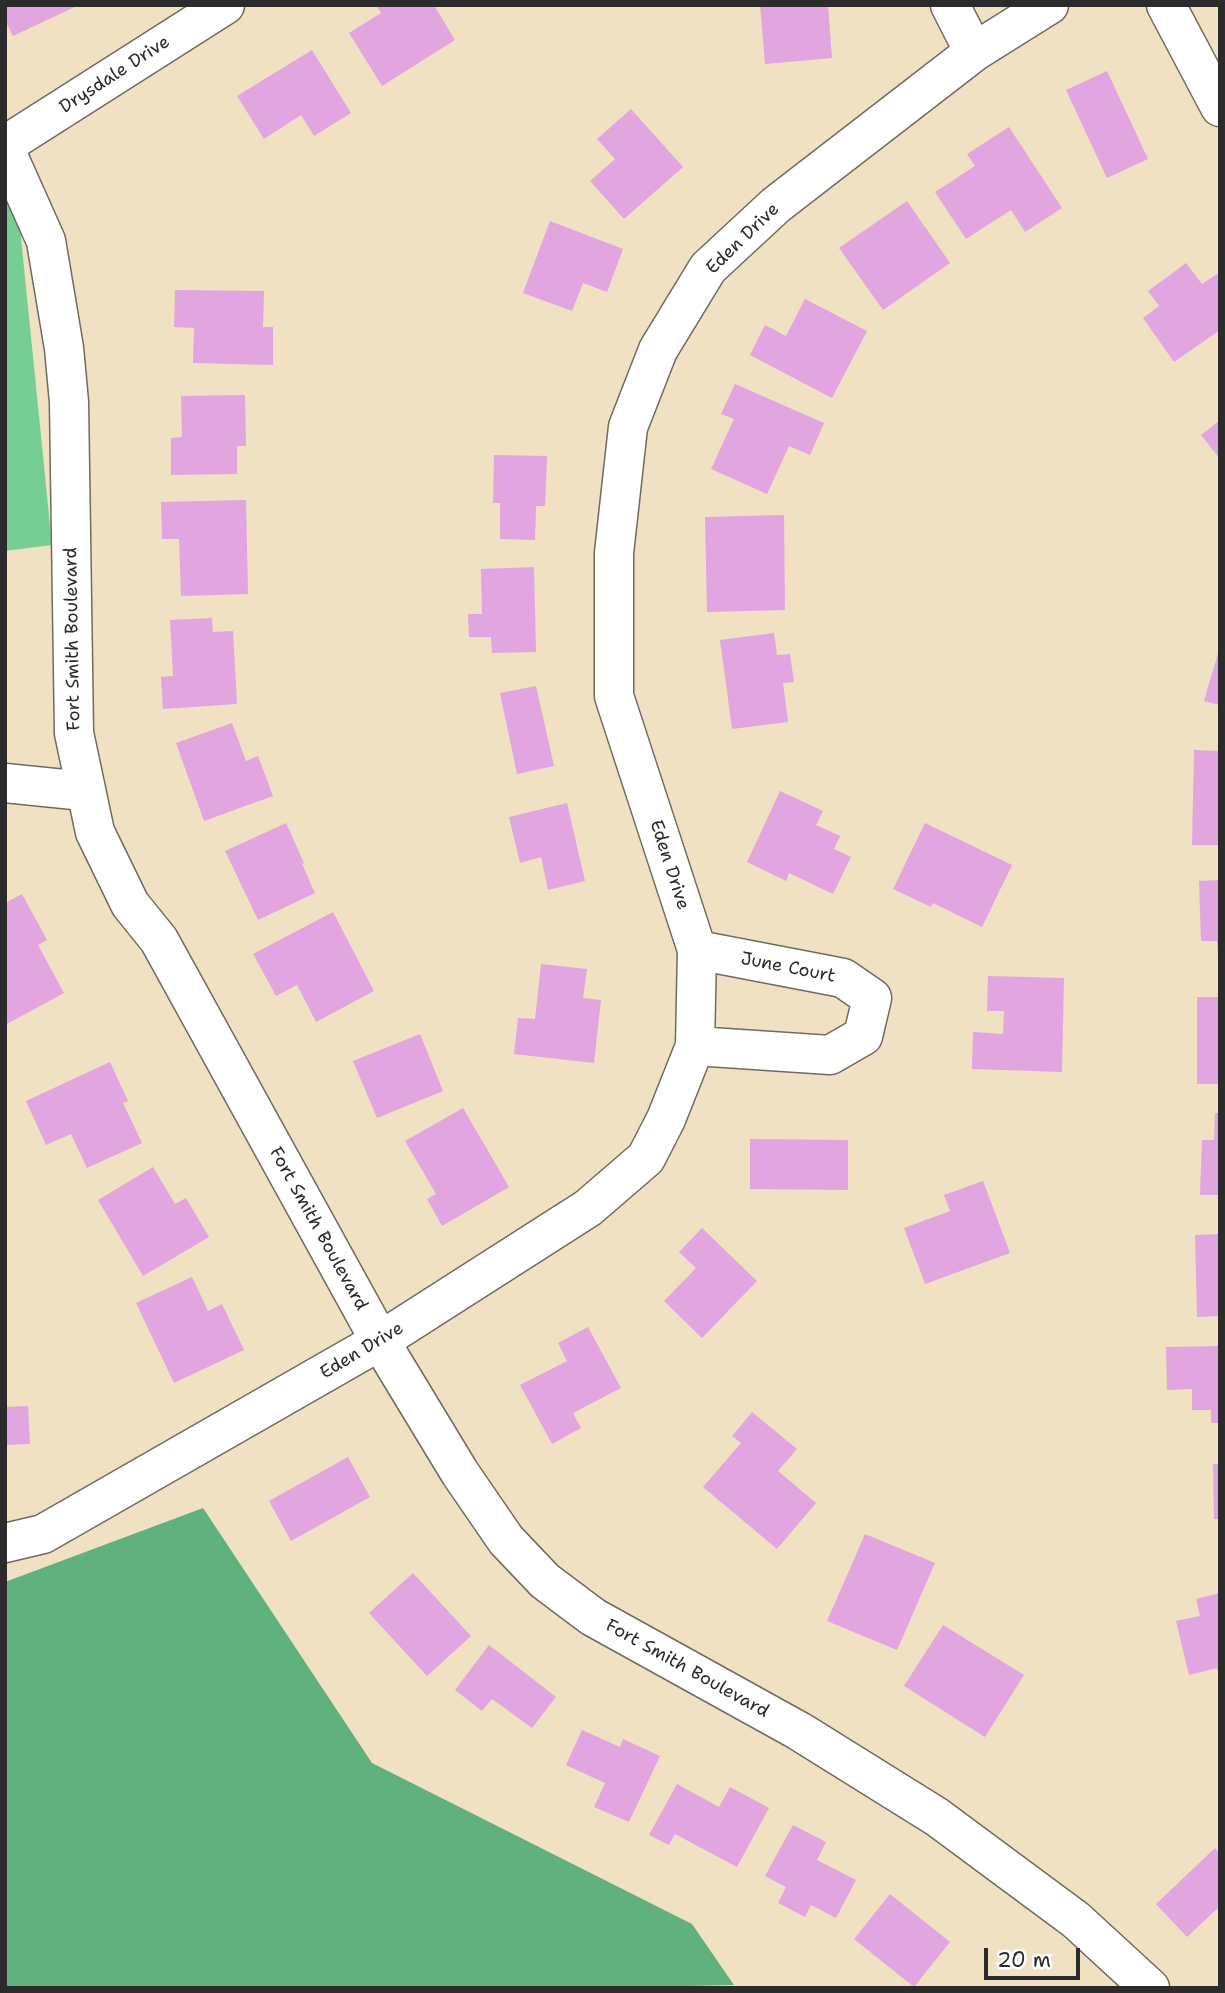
<!DOCTYPE html>
<html>
<head>
<meta charset="utf-8">
<style>
  body { margin:0 }
  #map { position:relative; width:1225px; height:1993px; overflow:hidden; background:#efe1c2; font-family:"Shantell Sans",sans-serif }
  canvas { display:block }
  .frame { position:absolute; inset:0; border:7px solid #2b2b2b; pointer-events:none }
  .scale { position:absolute; left:984px; top:1948px; width:96px; height:32px; box-sizing:border-box; border:4px solid #2b2b2b; border-top:0; padding-left:9px; font-size:21px; line-height:24px; white-space:nowrap; color:#2b2b2b; -webkit-text-stroke:5px #fff; paint-order:stroke }
</style>
</head>
<body>
<div id="map">
<canvas width="1225" height="1993"></canvas>
<div class="frame"></div>
<div class="scale">20 m</div>
</div>
<script>
const context = document.querySelector('canvas').getContext('2d');
context.lineJoin = 'round';
function fillPath(path, color) {
  context.fillStyle = color;
  context.fill(path, 'evenodd');
}
function shape(rows) {
  const path = new Path2D();
  for (const r of rows) {
    path.moveTo(r[0], r[1]);
    for (let i = 2; i < r.length; i += 2) path.lineTo(r[i], r[i + 1]);
  }
  return path;
}
function strokePath(path, color, width, dash) {
  context.strokeStyle = color;
  context.lineWidth = width;
  context.lineCap = dash ? 'butt' : 'round';
  context.setLineDash(dash || []);
  context.stroke(path);
}
function drawText(font, color, halo, rows, align = 'center') {
  context.font = font + ' "Shantell Sans",sans-serif';
  context.lineWidth = 7;
  context.setLineDash([]);
  context.textBaseline = 'middle';
  context.strokeStyle = halo;
  context.fillStyle = color;
  for (const [text, x, y, turn = 0] of rows) {
    context.save();
    context.translate(x, y);
    context.rotate((+turn || 0) * Math.PI / 180);
    context.textAlign = isNaN(turn) ? turn : align;
    if (halo) context.strokeText(text, 0, 0);
    context.fillText(text, 0, 0);
    context.restore();
  }
}
fillPath(shape([
  [5,189,18,208,52,545,5,551]
]), '#76ce94');
fillPath(shape([
  [203,1508,372,1763,692,1924,734,1985,588,1988,5,1988,5,1582]
]), '#60b17e');
fillPath(shape([
  [5,5,79,5,13,36,5,20],
  [376,5,434,5,455,40,382,86,349,33,381,13],
  [760,5,828,5,832,58,765,64],
  [312,50,351,113,314,136,301,115,264,139,237,96],
  [1107,71,1148,159,1107,178,1066,90],
  [631,109,683,167,624,219,590,181,615,159,597,139],
  [1009,127,1062,208,1025,232,1011,210,966,239,935,192,975,166,967,154],
  [907,201,950,263,883,310,839,248],
  [550,221,623,249,607,292,583,283,572,311,523,293],
  [1186,263,1202,284,1217,274,1220,278,1220,330,1174,362,1143,318,1159,306,1148,291],
  [175,290,264,291,263,327,273,327,273,365,193,363,194,328,174,327],
  [805,299,867,331,832,398,750,355,765,325,786,336],
  [735,384,824,423,810,455,789,446,767,494,711,469,734,419,721,414],
  [245,395,246,446,237,446,237,474,171,475,171,438,182,437,181,396],
  [1220,420,1220,459,1201,435],
  [494,455,547,456,545,506,536,506,535,540,500,539,500,503,493,503],
  [246,500,248,594,181,596,179,539,162,539,161,502],
  [784,515,785,610,707,612,705,517],
  [534,567,536,652,492,653,491,637,469,637,468,614,482,614,481,569],
  [212,618,213,632,233,631,237,704,163,709,161,677,173,676,170,620],
  [774,633,777,655,790,654,794,682,783,683,788,722,732,729,720,640],
  [1219,650,1220,650,1220,705,1204,701],
  [536,686,554,766,517,774,500,693],
  [232,723,246,761,258,756,273,796,204,821,176,743],
  [1194,750,1220,751,1220,845,1192,845],
  [780,791,823,811,816,825,840,836,834,849,851,857,833,894,789,873,786,881,747,862],
  [567,803,585,881,548,890,541,857,520,863,509,817],
  [286,823,304,863,302,864,315,893,258,920,225,851],
  [925,823,1012,865,982,927,933,903,931,907,893,889],
  [1220,880,1220,955,1218,955,1217,941,1201,941,1199,881],
  [22,894,47,940,38,945,64,993,5,1025,5,903],
  [333,912,374,991,316,1022,297,985,276,996,253,954],
  [541,964,587,969,583,998,601,1000,594,1063,514,1054,518,1018,535,1019],
  [988,976,1064,978,1062,1072,972,1069,973,1032,1003,1034,1004,1011,987,1011],
  [1197,997,1220,997,1220,1084,1197,1084],
  [420,1034,443,1091,377,1118,353,1061],
  [110,1062,128,1101,123,1103,142,1143,87,1168,71,1134,46,1145,26,1101],
  [463,1108,509,1187,442,1226,427,1199,436,1194,405,1141],
  [1215,1113,1220,1113,1220,1195,1200,1195,1202,1140,1214,1140],
  [750,1139,848,1140,848,1190,750,1189],
  [153,1167,175,1204,186,1198,209,1237,143,1276,98,1200],
  [983,1181,1010,1253,925,1284,904,1228,950,1211,944,1195],
  [702,1228,757,1281,702,1338,664,1301,696,1268,679,1252],
  [1220,1234,1220,1316,1197,1317,1195,1235],
  [192,1277,208,1311,222,1304,244,1350,174,1383,136,1303],
  [588,1327,621,1388,573,1413,581,1428,552,1444,520,1385,567,1361,558,1343],
  [1220,1346,1220,1423,1211,1423,1211,1410,1192,1410,1192,1389,1167,1390,1166,1347],
  [28,1406,30,1444,5,1445,5,1407],
  [752,1412,797,1449,778,1471,816,1503,777,1549,703,1487,741,1443,732,1436],
  [348,1457,370,1497,291,1541,269,1501],
  [1213,1464,1220,1464,1220,1519,1214,1519],
  [865,1534,935,1563,897,1650,827,1621],
  [413,1573,471,1636,427,1676,369,1613],
  [1220,1593,1220,1676,1217,1668,1189,1675,1176,1621,1200,1616,1196,1599],
  [943,1625,1024,1675,985,1737,904,1686],
  [489,1645,556,1697,532,1728,492,1699,482,1711,455,1690],
  [582,1730,620,1747,623,1739,660,1756,629,1822,594,1807,605,1783,566,1765],
  [677,1784,719,1807,730,1787,769,1808,737,1867,675,1834,669,1845,649,1835],
  [793,1825,826,1842,817,1860,856,1880,836,1918,811,1905,805,1917,778,1903,786,1887,765,1876],
  [1215,1848,1220,1854,1220,1906,1187,1937,1156,1904],
  [890,1894,950,1942,914,1987,854,1939]
]), '#e1a5e0');
const minor = shape([
  [950,5,974,52],
  [1166,5,1220,107],
  [5,145,225,5],
  [5,783,84,791],
  [695,1046,830,1055,863,1036,872,998,843,978,697,950],
  [5,1543,43,1534,380,1341,588,1208,646,1158,666,1119,695,1046,697,950,614,696,614,553,628,427,658,350,708,268,776,205,974,52,1049,5]
]);
const tertiary = shape([
  [5,149,46,241,64,348,69,402,74,733,95,832,130,904,159,940,380,1341,460,1473,506,1540,545,1581,593,1617,799,1731,937,1817,1076,1920,1150,1988]
]);
strokePath(minor, '#706b60', 41);
strokePath(tertiary, '#706b60', 41);
strokePath(minor, '#fff', 38);
strokePath(tertiary, '#fff', 38);
drawText('18px', '#2b2b2b', '#fff', [
  ["Drysdale Drive",115,75,-33],
  ["Eden Drive",743,239,-44],
  ["Fort Smith Boulevard",73,639,-91],
  ["Eden Drive",669,865,72],
  ["June Court",788,968,11],
  ["Fort Smith Boulevard",318,1229,61],
  ["Eden Drive",362,1351,-31],
  ["Fort Smith Boulevard",687,1669,29]
]);
</script>
</body>
</html>
